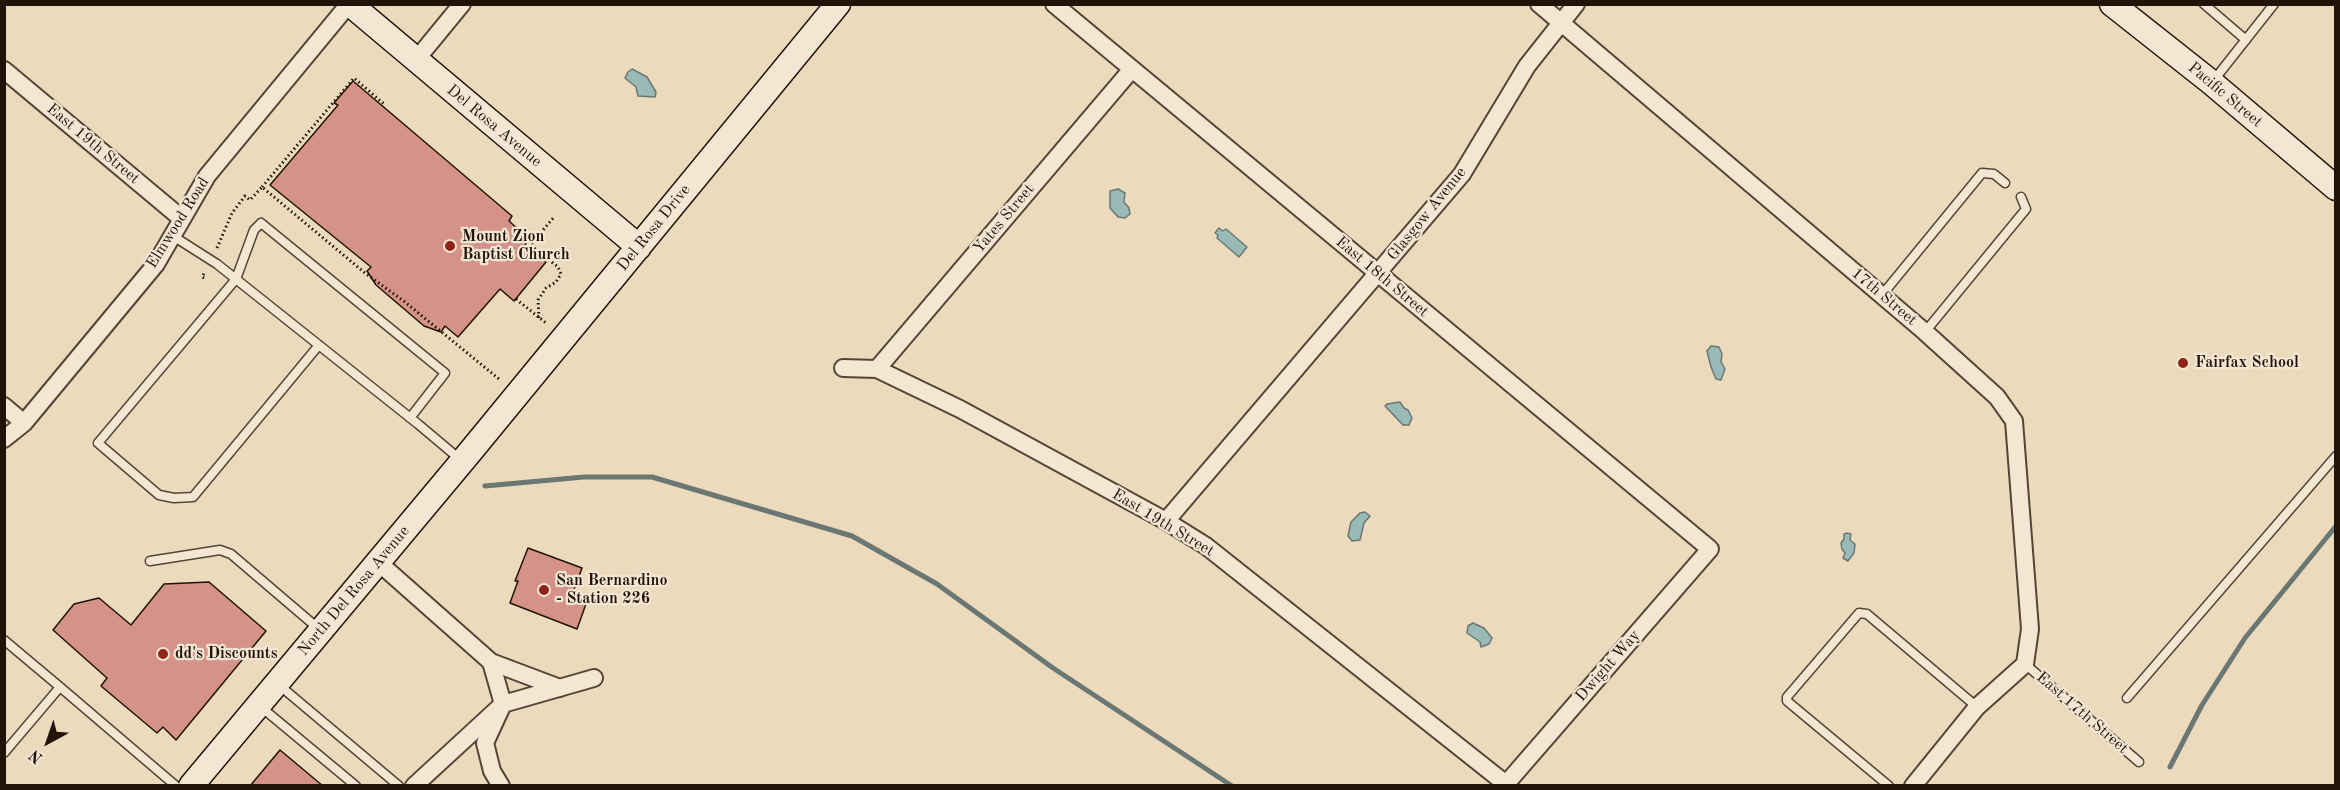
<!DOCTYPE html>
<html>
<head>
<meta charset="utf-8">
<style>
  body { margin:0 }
  #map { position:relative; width:2340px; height:790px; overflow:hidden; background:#ecdabd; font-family:"Old Standard TT",serif }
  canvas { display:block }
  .frame { position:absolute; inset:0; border:6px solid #211308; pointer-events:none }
  .north { position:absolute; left:18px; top:712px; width:60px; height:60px; -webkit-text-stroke:4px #f3e7d4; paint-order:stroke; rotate:220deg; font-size:16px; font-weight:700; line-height:24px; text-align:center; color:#211308 }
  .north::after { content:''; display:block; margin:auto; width:21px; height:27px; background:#211308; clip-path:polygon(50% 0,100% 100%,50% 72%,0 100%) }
</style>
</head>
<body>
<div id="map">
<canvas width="2340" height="790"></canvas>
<div class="frame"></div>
<div class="north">N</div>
</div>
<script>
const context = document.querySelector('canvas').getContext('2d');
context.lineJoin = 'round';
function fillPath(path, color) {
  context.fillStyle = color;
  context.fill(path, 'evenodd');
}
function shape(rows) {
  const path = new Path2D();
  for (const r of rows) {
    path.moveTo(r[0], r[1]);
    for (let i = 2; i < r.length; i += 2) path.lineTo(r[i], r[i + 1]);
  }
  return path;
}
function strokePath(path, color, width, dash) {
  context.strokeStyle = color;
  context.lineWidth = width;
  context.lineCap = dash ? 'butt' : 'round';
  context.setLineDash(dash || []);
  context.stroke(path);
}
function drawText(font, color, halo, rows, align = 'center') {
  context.font = font + ' "Old Standard TT",serif';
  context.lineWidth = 4.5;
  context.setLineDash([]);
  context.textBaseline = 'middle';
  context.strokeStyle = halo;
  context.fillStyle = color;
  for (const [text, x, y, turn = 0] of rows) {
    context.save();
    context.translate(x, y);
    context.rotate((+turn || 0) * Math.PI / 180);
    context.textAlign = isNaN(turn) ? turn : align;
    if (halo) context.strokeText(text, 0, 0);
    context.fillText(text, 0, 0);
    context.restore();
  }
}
const water = shape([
  [632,69,647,77,656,92,655,97,638,96,636,87,625,78,628,72,632,69],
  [1118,189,1125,193,1124,202,1129,208,1130,214,1125,218,1118,217,1110,208,1110,191,1118,189],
  [1219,228,1223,231,1226,229,1247,247,1239,257,1217,238,1218,235,1215,233,1219,228],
  [1711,346,1719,347,1722,354,1721,362,1725,369,1721,380,1716,379,1711,367,1707,351,1711,346],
  [1400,402,1404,408,1408,410,1412,418,1409,425,1403,425,1385,406,1387,404,1400,402],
  [1365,512,1370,516,1364,523,1360,540,1352,541,1348,536,1351,522,1360,513,1365,512],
  [1847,533,1851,534,1850,540,1855,544,1854,553,1848,561,1843,558,1845,553,1842,549,1841,543,1844,539,1844,534,1847,533],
  [1473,623,1484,628,1492,638,1489,644,1481,647,1480,642,1467,633,1468,626,1473,623]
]);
fillPath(water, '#9abab8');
strokePath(water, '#6a7772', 1.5);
strokePath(shape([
  [485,486,584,477,652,477,852,536,937,584,1053,668,1232,786],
  [2170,767,2202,705,2245,638,2336,526]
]), '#6a7772', 5);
const building = shape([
  [353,81,512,216,509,221,529,239,525,245,546,262,514,301,500,289,458,337,445,326,441,332,424,326,376,285,367,271,371,267,270,185,338,105,334,103,353,81],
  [528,548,582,568,571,598,586,604,577,629,510,603,518,581,515,581,528,548],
  [209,582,266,631,176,740,163,727,157,733,101,686,107,678,53,630,74,604,99,598,131,625,164,584,209,582],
  [280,750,323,786,250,786,280,750]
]);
fillPath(building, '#d49288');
strokePath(building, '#211308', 1.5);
const lane = shape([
  [2204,4,2246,40],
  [2214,80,2274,4],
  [173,236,217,264,418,424,462,461],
  [1882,295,1982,173,1994,174,2005,183],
  [1925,332,2026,209,2021,197],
  [319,345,193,497,174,498,159,495,98,443,236,279,254,230,261,223,445,373,410,418],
  [150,561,220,550,231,554,320,630],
  [4,640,60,687],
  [2025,664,2139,762],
  [279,685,399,786],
  [2127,698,2336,456],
  [261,707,356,786],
  [4,753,60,687,176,786],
  [1889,786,1787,701,1787,697,1859,613,1867,614,1977,707]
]);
const street = shape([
  [1539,4,1925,332,1997,397,2014,421,2030,629,2025,664,1977,707,1913,786],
  [416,60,462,4],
  [4,70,181,218],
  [843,368,877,369,960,409,1166,521,1206,546,1506,784,1710,549,1054,4],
  [877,369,1132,69],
  [4,406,24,423],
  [4,439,24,423,156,264,207,176,349,4],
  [1166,521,1462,174,1527,66,1576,4],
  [378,562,491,662,560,688],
  [491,662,503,704,485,743,492,771,501,786],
  [414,786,503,704,594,678]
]);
const secondary = shape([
  [350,4,639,247],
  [2112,4,2212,83,2336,188],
  [191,786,470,452,838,4]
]);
strokePath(lane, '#544535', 11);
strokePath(street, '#544535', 20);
strokePath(secondary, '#211308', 27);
strokePath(shape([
  [262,187,354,78,384,104],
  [217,248,232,213,245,196,250,200,262,187,365,273,405,302,499,379],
  [204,278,202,277,205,272],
  [516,299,546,323],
  [539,318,538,300,546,288,556,282,561,274,558,267,530,245,555,216]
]), '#211308', 3, [1.5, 3]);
strokePath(lane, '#f3e7d4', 8);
strokePath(street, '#f3e7d4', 16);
strokePath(secondary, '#f3e7d4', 24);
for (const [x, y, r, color] of [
  [450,246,6,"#8f2418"],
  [2183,363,6,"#8f2418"],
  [544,590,6,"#8f2418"],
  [163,654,6,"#8f2418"]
]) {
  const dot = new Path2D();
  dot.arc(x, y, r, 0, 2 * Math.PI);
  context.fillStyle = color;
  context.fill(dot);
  strokePath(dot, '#f3e7d4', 2);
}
drawText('16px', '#211308', '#f3e7d4', [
  ["Pacific Street",2225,95,40],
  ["Del Rosa Avenue",494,126,40],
  ["East 19th Street",93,144,40],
  ["Glasgow Avenue",1427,214,-51],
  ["Yates Street",1004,219,-50],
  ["Elmwood Road",178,223,-58],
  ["Del Rosa Drive",654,228,-51],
  ["East 18th Street",1382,277,40],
  ["17th Street",1884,297,40],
  ["East 19th Street",1163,523,31],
  ["North Del Rosa Avenue",354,591,-50],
  ["Dwight Way",1608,666,-49],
  ["East 17th Street",2082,713,41]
]);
drawText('bold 16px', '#211308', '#f3e7d4', [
  ["Mount Zion",462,237],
  ["Baptist Church",462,255],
  ["Fairfax School",2195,363],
  ["San Bernardino",556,581],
  ["- Station 226",556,599],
  ["dd's Discounts",175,654]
], 'left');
</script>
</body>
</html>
